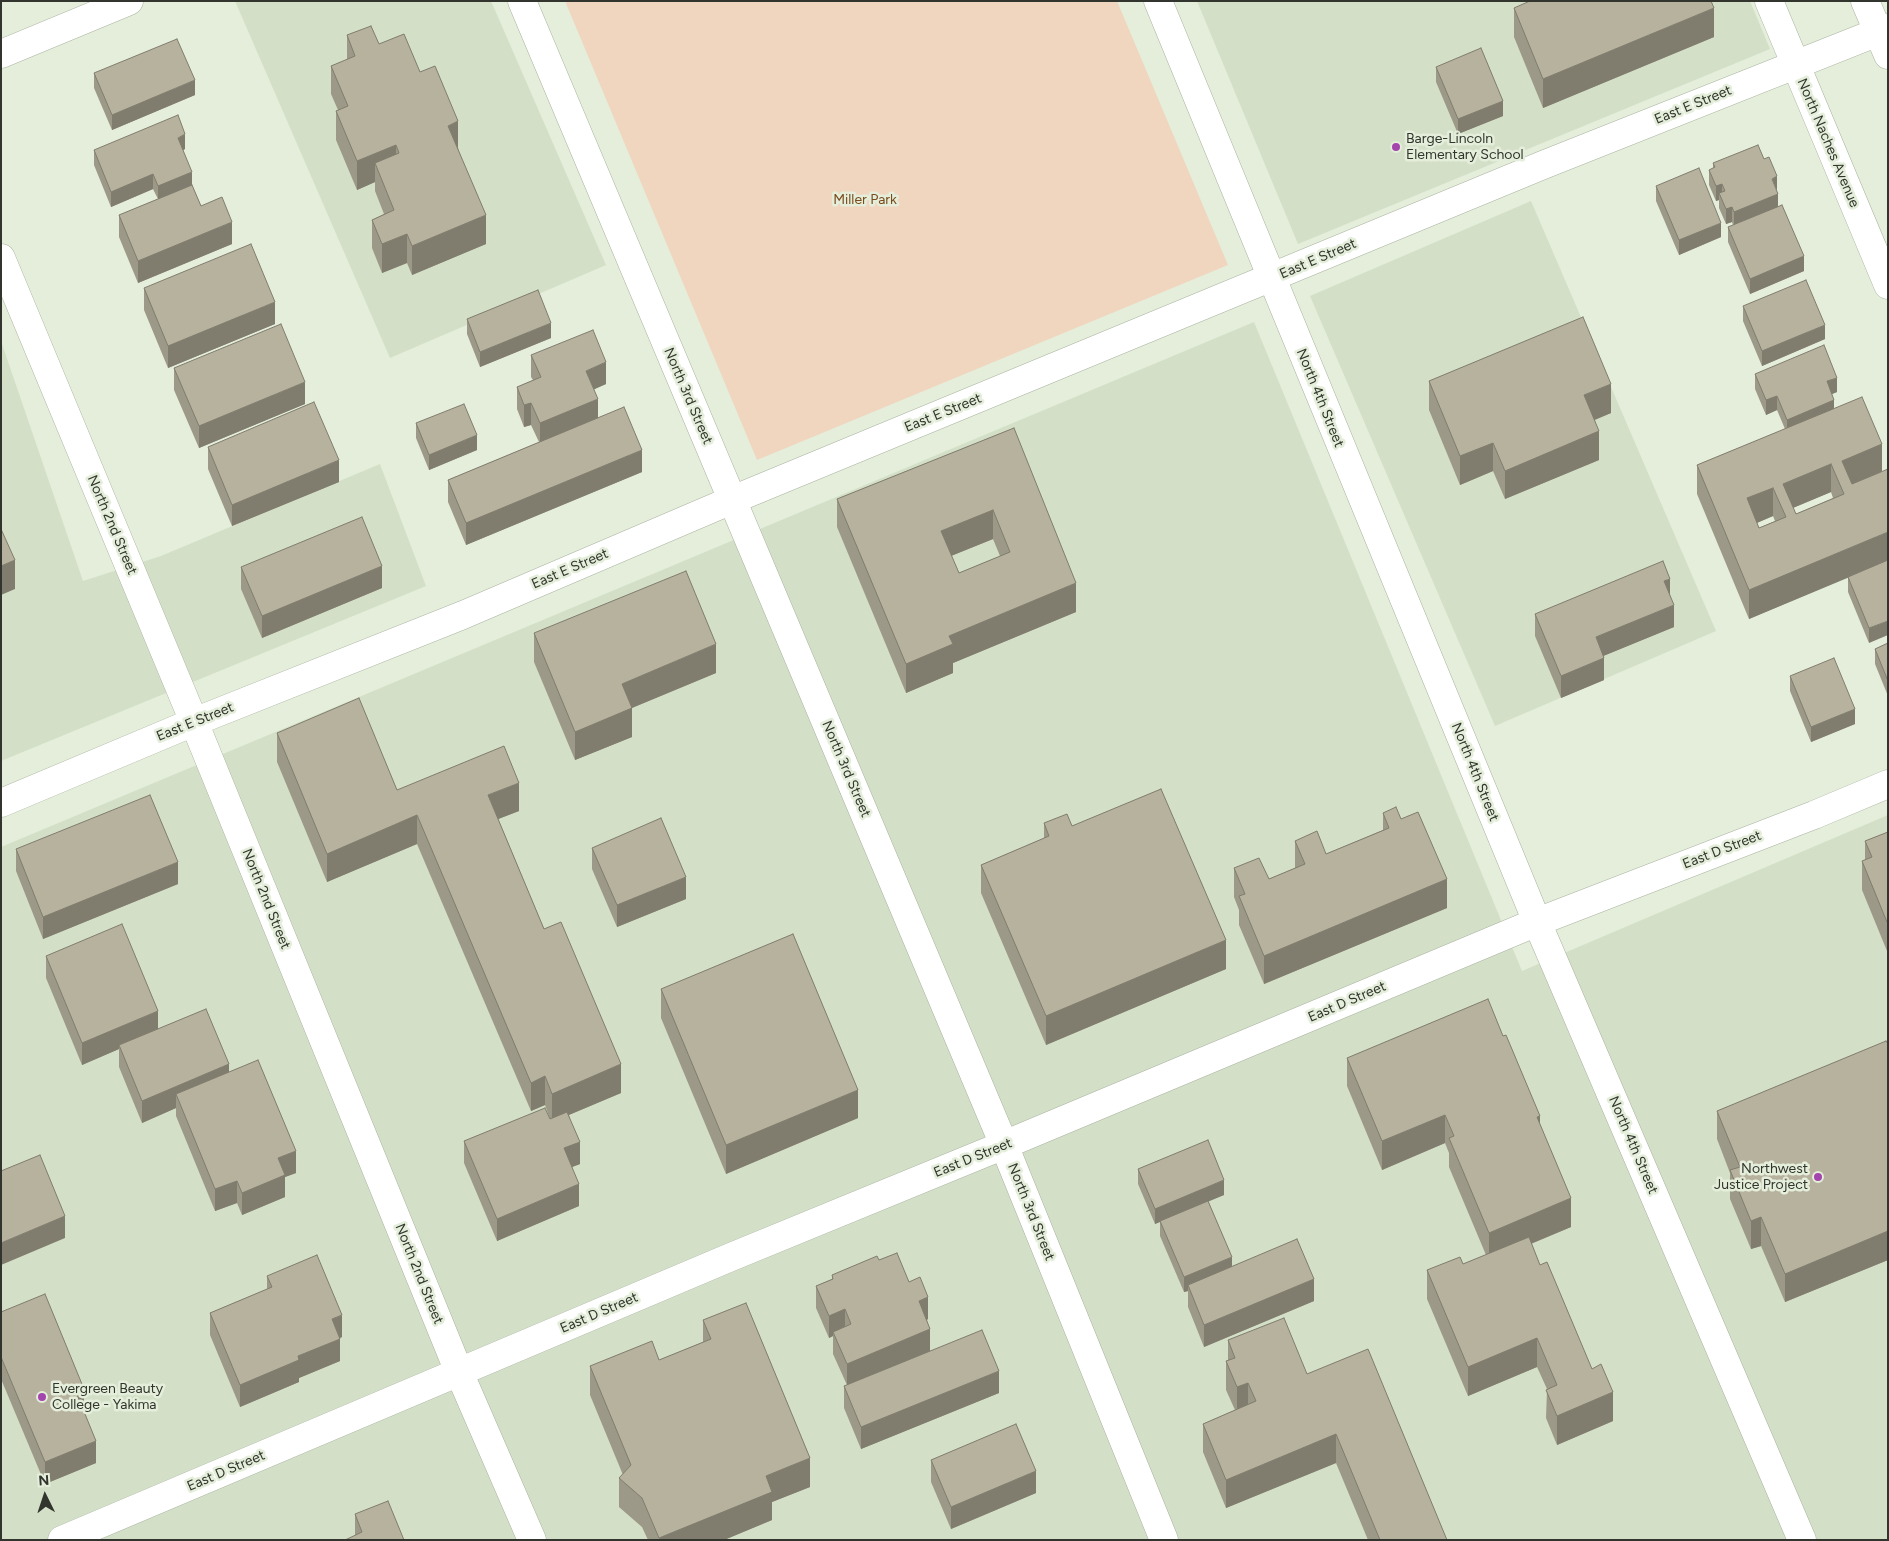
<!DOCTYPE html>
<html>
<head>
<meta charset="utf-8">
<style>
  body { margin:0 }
  #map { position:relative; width:1889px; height:1541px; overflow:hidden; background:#e4eeda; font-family:Figtree,sans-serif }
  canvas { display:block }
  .frame { position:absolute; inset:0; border:2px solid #31352d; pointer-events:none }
  .north { position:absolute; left:20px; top:1471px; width:50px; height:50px; -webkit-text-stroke:4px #e4eeda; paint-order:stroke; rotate:356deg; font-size:14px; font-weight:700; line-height:20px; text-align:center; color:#31352d }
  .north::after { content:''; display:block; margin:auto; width:18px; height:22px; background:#31352d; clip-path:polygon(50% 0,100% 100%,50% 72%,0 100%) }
</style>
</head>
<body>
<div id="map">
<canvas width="1889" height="1541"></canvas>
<div class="frame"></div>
<div class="north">N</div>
</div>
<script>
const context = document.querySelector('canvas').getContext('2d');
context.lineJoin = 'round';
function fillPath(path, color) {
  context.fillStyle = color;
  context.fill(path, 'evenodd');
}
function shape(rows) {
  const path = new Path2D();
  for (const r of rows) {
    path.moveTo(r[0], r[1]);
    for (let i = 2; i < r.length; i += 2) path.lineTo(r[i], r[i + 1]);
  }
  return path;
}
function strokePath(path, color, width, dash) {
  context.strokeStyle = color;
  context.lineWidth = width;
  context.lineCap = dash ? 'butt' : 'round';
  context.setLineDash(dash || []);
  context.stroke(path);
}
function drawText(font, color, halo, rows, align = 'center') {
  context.font = font + ' Figtree,sans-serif';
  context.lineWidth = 5;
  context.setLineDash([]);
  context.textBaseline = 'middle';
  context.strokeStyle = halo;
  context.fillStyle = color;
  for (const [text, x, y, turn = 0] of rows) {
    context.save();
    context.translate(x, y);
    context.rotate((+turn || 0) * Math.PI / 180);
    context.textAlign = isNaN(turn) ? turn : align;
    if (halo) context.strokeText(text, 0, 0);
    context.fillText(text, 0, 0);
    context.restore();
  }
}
fillPath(shape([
  [235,1,491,1,606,265,390,358],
  [1197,1,1750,1,1770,49,1298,244],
  [1531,201,1716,631,1495,726,1310,296],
  [1254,322,1522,971,1888,815,1888,1540,1,1540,1,847],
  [1,341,83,581,161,556,380,464,426,586,1,761]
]), '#d3e0c7');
fillPath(shape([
  [565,1,1117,1,1228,265,757,460]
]), '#f0d6bf');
const minor = shape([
  [522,1,1004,1145,1164,1540],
  [1158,1,1537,922,1802,1540],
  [1769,1,1888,285],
  [1865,1,1888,55],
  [1,54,129,1],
  [1,258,194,722,459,1372,532,1540],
  [1,803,194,722,463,615,732,500,1543,165,1888,28],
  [62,1540,731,1257,1004,1145,1537,922,1814,815,1888,784]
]);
strokePath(minor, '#aab4a1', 29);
strokePath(minor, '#fff', 28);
fillPath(shape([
  [1514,8,1714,37,1543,108,1514,37],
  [347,35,379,44,420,72,458,148,486,244,412,275,407,263,382,273,372,248,372,220,384,214,375,191,375,182,357,190,336,140,336,111,338,110,331,94,331,66,347,60],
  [1436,67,1503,116,1458,134,1436,82],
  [94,73,195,95,112,130,94,88],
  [185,149,183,150,192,185,201,206,232,244,138,283,119,237,119,215,158,199,153,189,111,207,94,165,94,150],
  [1713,163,1777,191,1778,207,1804,271,1750,294,1728,242,1728,227,1733,225,1732,222,1726,224,1719,208,1719,200,1716,201,1709,185,1709,170,1713,168],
  [1656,186,1721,237,1679,255,1656,201],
  [144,288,275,324,168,368,144,310],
  [1743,306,1825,339,1762,366,1743,321],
  [467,319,551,338,480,367,467,334],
  [531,355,606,384,594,389,598,418,642,472,466,545,448,502,448,480,539,442,531,425,524,427,517,409,517,387,533,380,531,377],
  [174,368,305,404,199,448,174,390],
  [1755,374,1837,392,1832,394,1834,408,1882,444,1869,643,1848,592,1848,577,1749,619,1697,494,1697,465,1785,429,1777,410,1766,415,1755,389],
  [1831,492,1833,498,1796,514,1793,508],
  [1773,516,1775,521,1759,528,1757,523],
  [1429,381,1611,413,1595,420,1599,460,1505,499,1493,471,1460,485,1429,410],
  [416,423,477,450,429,470,416,438],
  [1014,428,1076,612,953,663,953,673,906,693,837,527,837,499],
  [993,539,1000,556,959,573,951,556],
  [208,447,339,482,232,526,208,469],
  [241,567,382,588,262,638,241,589],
  [1535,614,1674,627,1603,656,1604,680,1561,698,1535,636],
  [534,633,716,673,632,708,632,737,575,760,534,662],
  [1888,643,1888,696,1875,664,1875,649],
  [1790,676,1855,724,1811,742,1790,691],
  [277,733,397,790,519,811,498,819,544,929,621,1093,569,1115,580,1164,572,1167,579,1206,497,1241,464,1163,464,1141,550,1119,545,1105,531,1111,417,844,327,882,277,762],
  [1383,813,1401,819,1447,908,1264,984,1239,925,1239,910,1234,897,1234,868,1269,879,1295,868,1295,841,1326,854,1383,830],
  [1044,823,1072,826,1226,969,1046,1045,981,893,981,865,1044,838],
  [1888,832,1888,950,1887,951,1862,890,1862,861,1865,860,1865,841],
  [592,848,686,899,617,927,592,869],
  [16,849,178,884,43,939,16,871],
  [46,956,158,1029,229,1072,296,1173,285,1177,285,1197,242,1215,237,1203,215,1211,176,1116,176,1108,142,1123,119,1067,119,1049,82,1065,46,978],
  [661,989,858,1118,726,1174,661,1018],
  [1888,1044,1888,1260,1785,1302,1761,1246,1751,1249,1730,1199,1730,1173,1717,1139,1717,1111],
  [1347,1058,1540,1125,1571,1227,1531,1244,1540,1265,1613,1421,1557,1445,1546,1418,1547,1389,1537,1367,1468,1396,1427,1299,1427,1270,1463,1264,1486,1255,1449,1167,1449,1153,1445,1143,1382,1170,1347,1086],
  [1138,1169,1224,1195,1208,1201,1232,1267,1314,1301,1204,1347,1188,1307,1188,1291,1184,1292,1160,1236,1160,1222,1155,1224,1138,1184],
  [879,1260,909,1282,928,1319,927,1320,930,1351,999,1393,861,1449,844,1408,844,1386,847,1385,833,1354,833,1336,829,1338,816,1308,816,1286,832,1279,832,1275],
  [267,1276,342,1337,340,1338,340,1361,299,1378,299,1382,240,1407,210,1335,210,1313,267,1289],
  [1,1312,84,1411,83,1411,96,1463,45,1484,1,1379],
  [703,1320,810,1487,772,1502,772,1520,724,1540,648,1540,642,1527,619,1507,619,1478,623,1475,590,1395,590,1366,659,1360,703,1342],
  [1228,1340,1307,1374,1447,1540,1368,1540,1336,1463,1226,1508,1203,1452,1203,1424,1235,1410,1226,1390,1226,1361,1228,1361],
  [931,1460,1036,1493,951,1529,931,1482],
  [355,1514,404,1540,355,1536]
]), '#9d9988');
fillPath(shape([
  [1714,8,1714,37,1543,108,1543,79],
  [195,80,195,95,112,130,112,115],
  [1503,101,1503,116,1458,134,1458,119],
  [458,121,458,150,448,126],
  [185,134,185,149,178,153,178,138],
  [396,145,396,174,375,163,375,182,357,190,357,161],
  [192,172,192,187,158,201,158,186],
  [153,174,153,189,111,207,111,192],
  [1777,176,1777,191,1772,179],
  [1722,184,1722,199,1719,193,1719,200,1716,201,1716,186],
  [1778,194,1778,208,1734,227,1734,212],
  [1732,207,1732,222,1726,224,1726,209],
  [486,215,486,244,412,275,412,246],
  [232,222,232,244,138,283,138,261],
  [1721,223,1721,237,1679,255,1679,240],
  [407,234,407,263,382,273,382,244],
  [1804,256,1804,271,1750,294,1750,279],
  [275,302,275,324,168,368,168,346],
  [551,323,551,338,480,367,480,352],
  [1825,325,1825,339,1762,366,1762,351],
  [606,362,606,384,586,393,586,371],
  [1837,378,1837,392,1827,396,1827,381],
  [305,382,305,404,199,448,199,426],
  [1611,384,1611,413,1584,424,1584,395],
  [1777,396,1777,410,1766,415,1766,400],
  [598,399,598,421,540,445,540,423],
  [1834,400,1834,415,1787,435,1787,420],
  [531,403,531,425,524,427,524,405],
  [1599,431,1599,460,1505,499,1505,471],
  [477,435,477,450,429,470,429,455],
  [1493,443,1493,471,1460,485,1460,456],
  [1882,444,1882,473,1842,490,1842,461],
  [642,450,642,472,466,545,466,523],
  [339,460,339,482,232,526,232,505],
  [1831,464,1831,492,1783,512,1783,484],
  [1773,488,1773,516,1747,527,1747,498],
  [993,510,993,539,941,560,941,531],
  [1888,532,1888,561,1749,619,1749,590],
  [15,560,15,589,1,595,1,566],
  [382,566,382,588,262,638,262,616],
  [1670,579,1670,601,1664,581],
  [1076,583,1076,612,953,663,953,673,906,693,906,664,949,636],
  [1674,605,1674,627,1596,659,1596,637],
  [1888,621,1888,635,1869,643,1869,628],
  [716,644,716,673,622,712,622,684],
  [1604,658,1604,680,1561,698,1561,676],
  [632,708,632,737,575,760,575,732],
  [1855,709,1855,724,1811,742,1811,727],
  [519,783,519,811,488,823,488,795],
  [417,815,417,844,327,882,327,854],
  [178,862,178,884,43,939,43,917],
  [686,877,686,899,617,927,617,905],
  [1447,879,1447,908,1264,984,1264,956],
  [1887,922,1888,922,1888,950,1887,951],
  [1226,940,1226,969,1046,1045,1046,1016],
  [158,1011,158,1033,119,1045,119,1049,82,1065,82,1043],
  [229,1064,229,1086,176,1094,176,1108,142,1123,142,1101],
  [621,1064,621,1093,552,1122,552,1094],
  [545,1076,545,1105,531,1111,531,1083],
  [858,1090,858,1118,726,1174,726,1145],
  [1445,1115,1445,1143,1382,1170,1382,1141],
  [1540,1116,1540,1145,1537,1117],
  [580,1142,580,1164,564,1170,564,1148],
  [296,1151,296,1173,285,1177,285,1197,242,1215,242,1193,278,1158],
  [1224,1180,1224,1195,1155,1224,1155,1209],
  [237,1181,237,1203,215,1211,215,1189],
  [579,1184,579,1206,497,1241,497,1219],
  [1571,1198,1571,1227,1489,1261,1489,1233],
  [65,1216,65,1238,1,1265,1,1243],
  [1761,1217,1761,1246,1751,1249,1751,1221],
  [1888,1231,1888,1260,1785,1302,1785,1274],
  [1232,1257,1232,1272,1188,1285,1188,1291,1184,1292,1184,1277],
  [1314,1279,1314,1301,1204,1347,1204,1325],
  [928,1297,928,1319,919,1323,919,1301],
  [845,1309,845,1331,833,1332,833,1336,829,1338,829,1316],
  [342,1315,342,1337,332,1341,332,1319],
  [930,1329,930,1351,847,1386,847,1364],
  [1537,1338,1537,1367,1468,1396,1468,1367],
  [340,1339,340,1361,299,1378,299,1382,240,1407,240,1385,298,1356],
  [999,1371,999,1393,861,1449,861,1427],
  [1248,1383,1248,1411,1237,1416,1237,1387],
  [84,1389,84,1411,76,1414,76,1392],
  [1613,1392,1613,1421,1557,1445,1557,1416],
  [1336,1434,1336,1463,1226,1508,1226,1480],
  [96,1441,96,1463,45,1484,45,1462],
  [810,1458,810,1487,772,1502,772,1520,724,1540,659,1540,659,1538,766,1476],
  [1036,1471,1036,1493,951,1529,951,1507]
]), '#807d6f');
const building = shape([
  [1530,1,1711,1,1714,8,1543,79,1514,8,1530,1],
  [371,26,379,44,404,34,420,72,435,66,458,121,448,126,486,215,412,246,407,234,382,244,372,220,394,210,375,163,399,153,396,145,357,161,336,111,348,106,331,66,355,56,347,35,371,26],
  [177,39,195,80,112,115,94,73,177,39],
  [1481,48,1503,101,1458,119,1436,67,1481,48],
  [178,115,185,134,178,138,192,172,158,186,153,174,111,192,94,150,178,115],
  [1758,145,1764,159,1769,157,1777,176,1772,179,1778,194,1734,212,1732,207,1726,209,1719,193,1725,191,1722,184,1716,186,1709,170,1715,167,1713,163,1758,145],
  [1699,168,1721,223,1679,240,1656,186,1699,168],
  [192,185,201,206,222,197,232,222,138,261,119,215,192,185],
  [1782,205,1804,256,1750,279,1728,227,1782,205],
  [251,244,275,302,168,346,144,288,251,244],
  [1806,280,1825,325,1762,351,1743,306,1806,280],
  [538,290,551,323,480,352,467,319,538,290],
  [1583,317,1611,384,1584,395,1599,431,1505,471,1493,443,1460,456,1429,381,1583,317],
  [281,324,305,382,199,426,174,368,281,324],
  [593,330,606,362,586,371,598,399,540,423,531,403,524,405,517,387,541,377,531,355,593,330],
  [1824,345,1837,378,1827,381,1834,400,1787,420,1777,396,1766,400,1755,374,1824,345],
  [1862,397,1882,444,1842,461,1852,484,1888,469,1888,532,1749,590,1697,465,1862,397],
  [1831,464,1844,494,1796,514,1783,484,1831,464],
  [1773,488,1786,517,1759,528,1747,498,1773,488],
  [314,402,339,460,232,505,208,447,314,402],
  [464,404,477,435,429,455,416,423,464,404],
  [624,407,642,450,466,523,448,480,624,407],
  [1014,428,1076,583,949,636,953,644,906,664,837,499,1014,428],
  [993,510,1010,552,959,573,941,531,993,510],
  [362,517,382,566,262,616,241,567,362,517],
  [1,529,15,560,1,566,1,529],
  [1888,560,1888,621,1869,628,1848,577,1888,560],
  [1663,561,1670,579,1664,581,1674,605,1596,637,1604,658,1561,676,1535,614,1663,561],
  [686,571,716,644,622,684,632,708,575,732,534,633,686,571],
  [1888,643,1888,681,1875,649,1888,643],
  [1834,658,1855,709,1811,727,1790,676,1834,658],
  [359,698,397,790,504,746,519,783,488,795,544,929,561,922,621,1064,552,1094,545,1076,531,1083,417,815,327,854,277,733,359,698],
  [1161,789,1226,940,1046,1016,981,865,1049,836,1044,823,1067,814,1072,826,1161,789],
  [150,795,178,862,43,917,16,849,150,795],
  [1396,807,1401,819,1418,812,1447,879,1264,956,1239,896,1245,894,1234,868,1259,858,1269,879,1305,864,1295,841,1317,831,1326,854,1389,828,1383,813,1396,807],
  [661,818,686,877,617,905,592,848,661,818],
  [1888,832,1888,922,1887,922,1862,861,1872,857,1865,841,1888,832],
  [122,924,158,1011,82,1043,46,956,122,924],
  [793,934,858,1090,726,1145,661,989,793,934],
  [1488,999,1503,1036,1506,1035,1540,1116,1537,1117,1571,1198,1489,1233,1449,1138,1454,1136,1445,1115,1382,1141,1347,1058,1488,999],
  [206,1009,229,1064,142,1101,119,1045,206,1009],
  [1886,1041,1888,1044,1888,1231,1785,1274,1761,1217,1751,1221,1730,1170,1740,1167,1717,1111,1886,1041],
  [258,1060,296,1151,278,1158,285,1175,242,1193,237,1181,215,1189,176,1094,258,1060],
  [545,1108,550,1119,567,1112,580,1142,564,1148,579,1184,497,1219,464,1141,545,1108],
  [1208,1140,1224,1180,1155,1209,1138,1169,1208,1140],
  [40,1155,65,1216,1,1243,1,1171,40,1155],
  [1208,1201,1232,1257,1184,1277,1160,1221,1208,1201],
  [1529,1237,1540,1265,1547,1262,1592,1369,1601,1364,1613,1392,1557,1416,1546,1390,1557,1385,1537,1338,1468,1367,1427,1270,1460,1257,1463,1264,1529,1237],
  [1297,1239,1314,1279,1204,1325,1188,1285,1297,1239],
  [897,1253,909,1282,920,1277,928,1297,919,1301,930,1329,847,1364,833,1332,851,1324,845,1309,829,1316,816,1286,833,1279,832,1275,877,1256,879,1260,897,1253],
  [317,1255,342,1315,332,1319,340,1339,298,1356,299,1360,240,1385,210,1313,272,1287,267,1276,317,1255],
  [45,1294,84,1389,76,1392,96,1441,45,1462,1,1357,1,1312,45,1294],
  [746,1303,810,1458,766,1476,772,1492,659,1538,642,1498,619,1478,631,1465,590,1366,652,1341,659,1360,711,1339,703,1320,746,1303],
  [1284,1318,1307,1374,1368,1349,1447,1540,1380,1540,1336,1434,1226,1480,1203,1424,1256,1401,1248,1383,1237,1387,1226,1361,1235,1358,1228,1340,1284,1318],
  [982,1330,999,1371,861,1427,844,1386,982,1330],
  [1016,1424,1036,1471,951,1507,931,1460,1016,1424],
  [388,1501,404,1540,345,1540,362,1532,355,1514,388,1501]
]);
fillPath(building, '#b7b29e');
strokePath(building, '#807d6f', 1);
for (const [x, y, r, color] of [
  [1396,147,5,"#a445ae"],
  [1818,1177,5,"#a445ae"],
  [42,1397,5,"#a445ae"]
]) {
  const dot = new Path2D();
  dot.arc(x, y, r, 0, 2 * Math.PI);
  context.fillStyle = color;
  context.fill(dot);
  strokePath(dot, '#e4eeda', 2);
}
drawText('14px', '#31352d', '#e4eeda', [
  ["East E Street",1693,105,-22],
  ["North Naches Avenue",1828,143,67],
  ["East E Street",1318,259,-23],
  ["North 3rd Street",688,396,67],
  ["North 4th Street",1320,398,68],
  ["East E Street",943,413,-22],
  ["North 2nd Street",112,525,67],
  ["East E Street",570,569,-23],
  ["East E Street",195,722,-22],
  ["North 3rd Street",846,769,67],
  ["North 4th Street",1475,772,68],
  ["East D Street",1722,850,-21],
  ["North 2nd Street",266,899,68],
  ["East D Street",1347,1002,-23],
  ["North 4th Street",1633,1145,67],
  ["East D Street",973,1158,-22],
  ["North 3rd Street",1031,1212,68],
  ["North 2nd Street",419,1274,68],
  ["East D Street",599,1313,-23],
  ["East D Street",226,1471,-23]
]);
drawText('14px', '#31352d', '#e4eeda', [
  ["Barge-Lincoln",1406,139],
  ["Elementary School",1406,155],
  ["Northwest",1808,1169,"right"],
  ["Justice Project",1808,1185,"right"],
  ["Evergreen Beauty",52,1389],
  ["College - Yakima",52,1405]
], 'left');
drawText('14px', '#7a4b1c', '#e4eeda', [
  ["Miller Park",865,200]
]);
</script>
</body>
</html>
